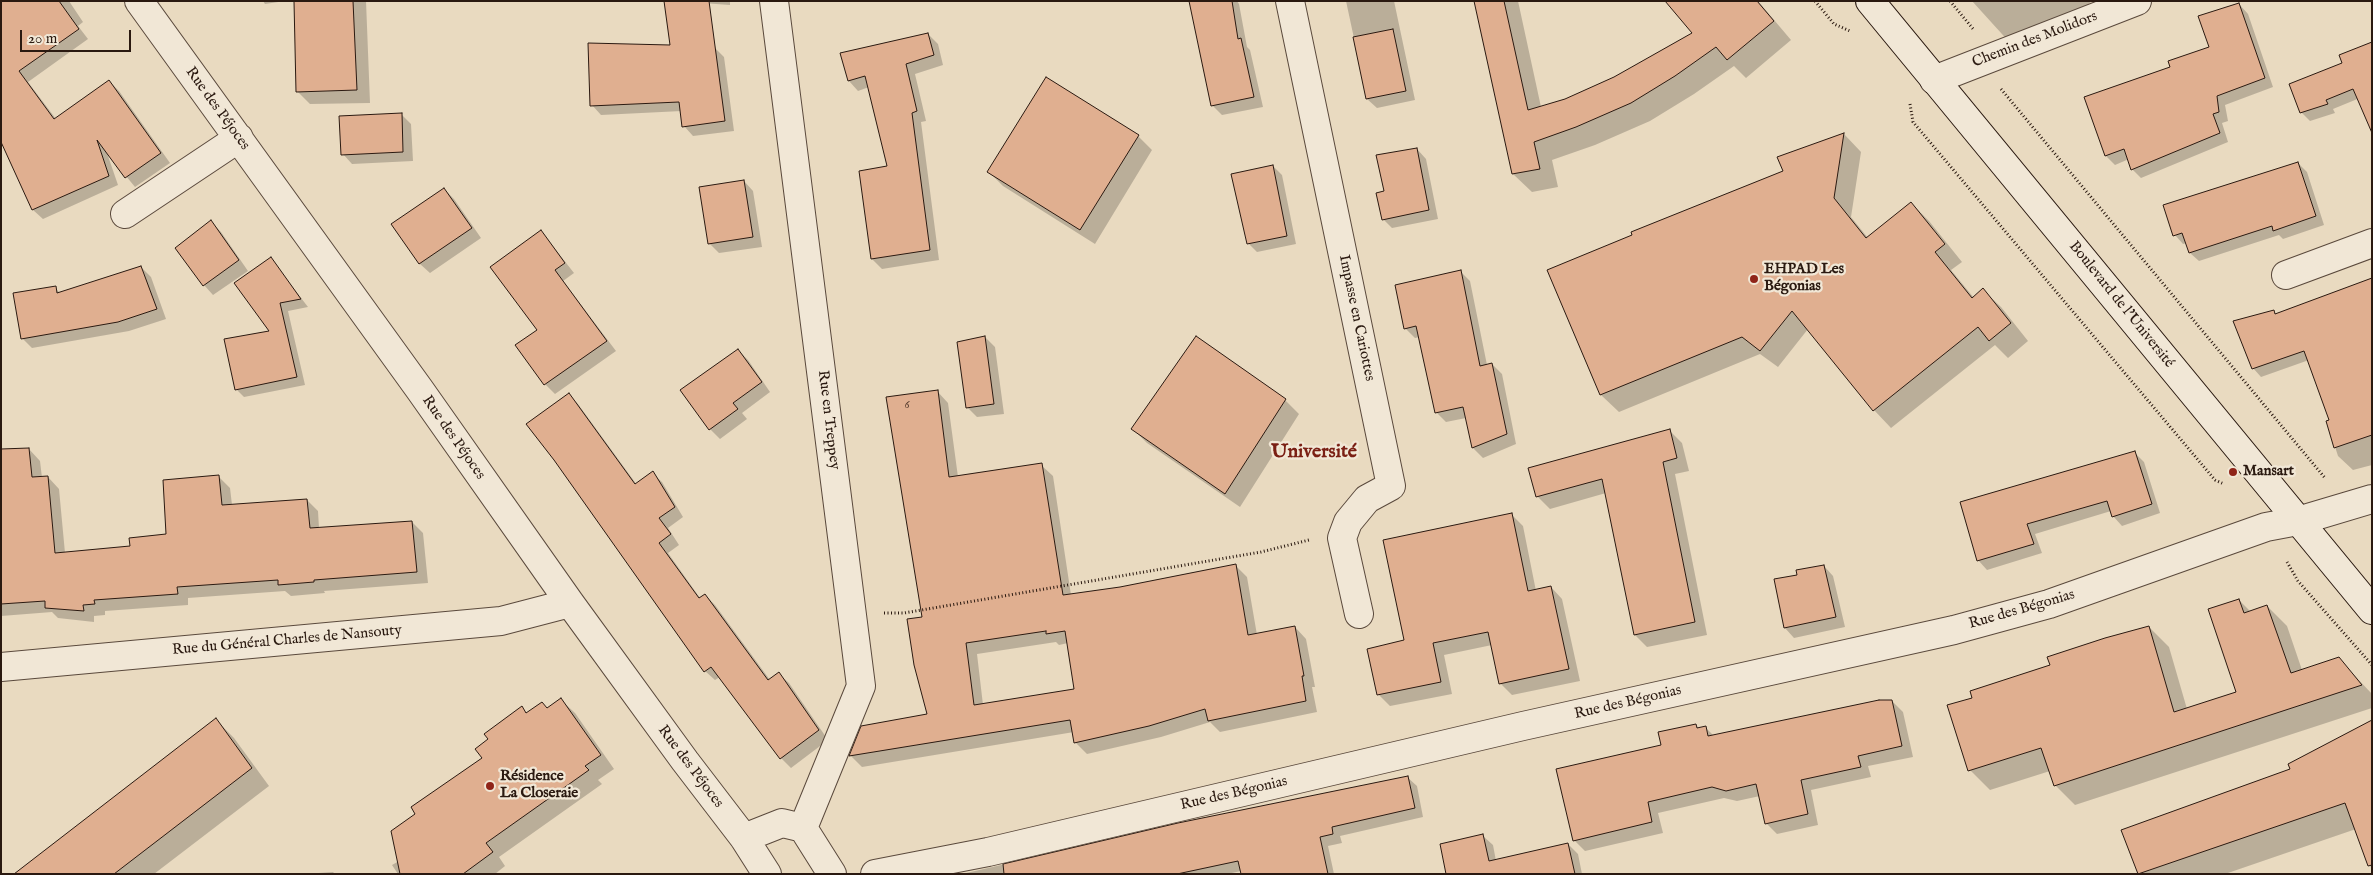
<!DOCTYPE html>
<html>
<head>
<meta charset="utf-8">
<style>
  body { margin:0 }
  #map { position:relative; width:2373px; height:875px; overflow:hidden; background:#e9dac0; font-family:"IM FELL English",serif }
  canvas { display:block }
  .frame { position:absolute; inset:0; border:2px solid #2a1910; pointer-events:none }
  .scale { position:absolute; left:20px; top:30px; width:111px; height:22px; box-sizing:border-box; border:2px solid #2a1910; border-top:0; padding-left:6px; font-size:15px; line-height:18px; white-space:nowrap; color:#2a1910; -webkit-text-stroke:4px #f1e7d6; paint-order:stroke }
</style>
</head>
<body>
<div id="map">
<canvas width="2373" height="875"></canvas>
<div class="frame"></div>
<div class="scale">20 m</div>
</div>
<script>
const context = document.querySelector('canvas').getContext('2d');
context.lineJoin = 'round';
function fillPath(path, color) {
  context.fillStyle = color;
  context.fill(path, 'evenodd');
}
function shape(rows) {
  const path = new Path2D();
  for (const r of rows) {
    path.moveTo(r[0], r[1]);
    for (let i = 2; i < r.length; i += 2) path.lineTo(r[i], r[i + 1]);
  }
  return path;
}
function strokePath(path, color, width, dash) {
  context.strokeStyle = color;
  context.lineWidth = width;
  context.lineCap = dash ? 'butt' : 'round';
  context.setLineDash(dash || []);
  context.stroke(path);
}
function drawText(font, color, halo, rows, align = 'center') {
  context.font = font + ' "IM FELL English",serif';
  context.lineWidth = 4.5;
  context.setLineDash([]);
  context.textBaseline = 'middle';
  context.strokeStyle = halo;
  context.fillStyle = color;
  for (const [text, x, y, turn = 0] of rows) {
    context.save();
    context.translate(x, y);
    context.rotate((+turn || 0) * Math.PI / 180);
    context.textAlign = isNaN(turn) ? turn : align;
    if (halo) context.strokeText(text, 0, 0);
    context.fillText(text, 0, 0);
    context.restore();
  }
}
fillPath(shape([
  [1,1,69,1,83,22,78,26,88,39,28,82,56,119,109,81,119,91,170,163,135,187,107,153,118,185,43,219,33,210,15,169],
  [263,1,285,1,265,4],
  [295,1,366,1,370,103,310,104,297,91],
  [730,1,730,5,674,1],
  [1190,1,1237,1,1239,4,1247,47,1250,50,1263,107,1222,115,1212,105],
  [1346,1,1394,1,1415,100,1377,108,1367,99],
  [1476,1,1518,1,1541,107,1565,100,1615,78,1694,34,1667,1,1758,1,1791,40,1746,78,1734,66,1694,94,1650,121,1595,145,1552,160,1558,187,1532,192,1513,174],
  [1972,1,2092,1,2050,38,2021,55],
  [2239,4,2248,14,2273,87,2225,105,2228,121,2222,123,2228,142,2141,178,2132,169,2129,159,2115,165,2106,156,2172,68,2211,47],
  [928,34,938,44,943,65,915,74,926,121,921,122,939,260,882,269,872,259,889,167,869,87,858,91,849,81],
  [714,47,724,57,734,131,693,136,684,126,682,111,601,115,592,105],
  [2344,63,2372,93,2333,109,2335,113,2310,121,2302,113,2291,84],
  [1046,79,1138,136,1152,150,1095,244,1003,186,989,172],
  [401,114,411,124,413,161,352,164,343,154],
  [1844,134,1861,152,1851,217,1868,238,1911,203,1929,221,1962,262,1951,270,1974,298,1983,290,2001,307,2028,341,2008,358,1995,345,1891,428,1874,410,1808,329,1778,367,1760,354,1619,412,1601,395,1784,172,1778,158],
  [1417,149,1426,159,1438,219,1392,228,1383,219],
  [2298,163,2307,172,2324,225,2283,239,2279,235,2199,261,2190,253,2187,243,2183,244,2175,235],
  [1273,166,1282,175,1296,244,1257,252,1248,243],
  [744,181,753,191,762,247,719,253,709,243],
  [444,189,454,199,481,238,430,273,420,264,393,225],
  [211,222,221,232,248,271,213,295,204,285],
  [541,231,574,273,563,281,616,351,555,394,545,384,539,331],
  [271,259,308,307,288,311,305,385,244,397,236,389,271,331],
  [141,267,151,277,166,319,129,331,32,348,22,338,55,288,60,293],
  [1460,271,1470,281,1487,365,1492,364,1502,374,1516,444,1483,458,1473,448,1466,418,1446,422,1436,412,1420,337,1415,338,1405,328],
  [2372,280,2372,465,2353,470,2338,456,2327,422,2330,421,2309,360,2261,377,2253,368,2273,311,2277,315],
  [985,337,995,347,1004,414,977,417,967,407],
  [738,350,748,360,770,392,742,413,747,419,720,439,710,429],
  [937,391,948,403,958,477,1041,465,1053,476,1071,595,1120,588,1235,565,1247,577,1257,635,1295,627,1306,639,1315,687,1312,687,1317,712,1220,732,1210,722,1161,737,1087,754,1076,743,1074,732,862,767,851,756,862,727,929,715,923,618],
  [1056,642,1059,645,1068,643,1075,690,983,705,977,654],
  [569,395,578,404,637,485,652,473,662,482,683,517,668,528,679,545,668,553,700,598,705,595,715,605,770,680,779,674,789,683,828,740,791,768,781,758,720,677,715,680,705,671],
  [1285,400,1299,414,1240,507,1147,443,1133,429],
  [1669,430,1682,443,1689,471,1675,474,1707,635,1647,647,1635,635,1606,493,1550,509,1537,496],
  [29,449,40,461,42,478,48,477,59,489,65,553,131,547,168,536,219,477,230,488,232,505,307,500,318,511,319,528,412,522,423,533,428,583,324,591,325,593,291,596,285,591,188,598,188,605,105,611,105,615,94,616,94,622,58,618,52,612,1,616,1,451],
  [2135,453,2144,462,2160,513,2122,526,2113,516,2111,511,2035,534,2042,553,1987,570,1978,560,1962,503],
  [1511,514,1523,526,1536,591,1551,587,1562,599,1580,681,1512,695,1500,683,1492,645,1444,655,1452,694,1390,706,1379,695],
  [1824,566,1833,576,1845,627,1794,638,1785,628,1799,576],
  [2239,600,2251,612,2267,606,2287,626,2302,670,2338,658,2372,694,2372,708,2075,805,2055,785,2050,771,1990,790,1970,770,1974,698,2149,627,2169,647,2187,709,2238,692],
  [561,700,575,713,614,769,598,780,602,784,499,857,505,866,495,874,398,874,392,865,399,861,417,814,483,758,522,708,528,714,548,709],
  [1892,701,1903,712,1913,757,1868,766,1871,777,1811,790,1818,825,1777,834,1766,823,1760,796,1737,801,1724,798,1658,813,1663,833,1585,851,1574,840,1662,746,1696,725,1699,729,1705,727,1714,736],
  [216,720,234,738,269,786,154,874,16,874],
  [2372,721,2372,870,2356,829,2225,874,2139,874,2123,830,2291,770],
  [1407,777,1417,786,1423,817,1340,836,1342,843,1328,846,1334,874,1243,874,1241,871,1227,874,962,874,1179,824],
  [1483,836,1493,845,1496,861,1568,844,1578,854,1582,874,1448,874],
  [333,872,335,874,304,874]
]), '#0003');
const building = shape([
  [1,1,59,1,79,29,19,71,54,119,109,80,161,153,125,178,97,140,109,176,32,210,1,142,1,1],
  [294,1,353,1,357,90,296,92,294,1],
  [664,1,709,1,725,121,682,127,679,102,590,106,588,43,670,45,664,1],
  [1189,1,1232,1,1238,39,1241,38,1254,97,1211,106,1189,1],
  [1474,1,1504,1,1528,110,1565,99,1614,77,1692,33,1665,1,1757,1,1774,21,1727,60,1716,47,1675,76,1631,103,1576,127,1534,142,1540,169,1512,174,1474,1],
  [2239,3,2265,78,2217,96,2219,112,2213,114,2220,133,2131,170,2124,149,2105,156,2084,97,2170,67,2168,61,2209,47,2198,16,2239,3],
  [1393,29,1406,91,1366,99,1353,37,1393,29],
  [928,33,934,55,906,64,917,111,912,113,930,250,871,259,859,171,887,166,865,76,848,81,840,53,928,33],
  [2372,42,2372,133,2353,89,2326,100,2328,104,2300,113,2289,84,2342,63,2339,55,2372,42],
  [1046,77,1139,135,1080,230,987,172,1046,77],
  [402,113,403,152,341,155,339,116,402,113],
  [1844,133,1834,198,1866,238,1911,202,1945,244,1935,252,1972,298,1983,288,2011,323,1989,341,1978,327,1873,411,1792,311,1760,351,1742,337,1600,395,1547,270,1632,235,1631,232,1783,171,1777,157,1844,133],
  [1417,148,1429,210,1382,220,1376,193,1384,191,1376,155,1417,148],
  [2298,162,2316,216,2273,231,2272,226,2189,253,2182,233,2173,236,2163,205,2298,162],
  [1273,165,1287,236,1247,244,1231,174,1273,165],
  [744,180,753,237,708,244,699,187,744,180],
  [444,188,472,228,419,264,391,224,444,188],
  [211,220,239,260,203,286,175,248,211,220],
  [541,230,565,263,555,270,607,341,544,385,515,345,537,330,490,267,541,230],
  [271,257,301,299,280,303,297,377,235,390,224,339,269,331,234,283,271,257],
  [141,266,157,309,118,322,21,339,13,293,56,286,57,293,141,266],
  [1461,270,1480,366,1492,363,1507,434,1472,448,1463,407,1435,413,1416,326,1404,329,1395,285,1461,270],
  [2372,278,2372,435,2334,448,2326,421,2329,420,2304,351,2252,369,2233,321,2274,310,2275,314,2372,278],
  [985,336,994,404,966,408,957,342,985,336],
  [1196,336,1286,399,1225,494,1131,429,1196,336],
  [738,349,762,382,733,403,738,409,709,430,680,390,738,349],
  [938,390,949,477,1042,463,1063,595,1120,587,1236,564,1248,635,1295,626,1304,676,1302,676,1306,701,1208,721,1205,709,1149,726,1074,743,1070,720,849,756,861,726,927,714,914,665,907,619,922,617,886,397,938,390],
  [1046,631,1046,634,1065,631,1074,689,974,705,966,643,1046,631],
  [569,393,635,484,653,471,675,507,659,518,671,534,659,543,699,598,705,594,768,680,779,672,819,730,780,759,711,667,704,672,554,460,526,424,569,393],
  [1670,429,1677,458,1663,462,1695,622,1634,635,1602,479,1536,497,1528,468,1670,429],
  [29,448,32,477,48,476,55,553,130,546,129,538,166,534,163,480,219,475,222,505,307,499,310,528,412,521,417,572,314,580,314,582,278,585,278,580,177,587,178,594,94,600,95,604,83,605,84,611,45,608,45,601,1,604,1,449,29,448],
  [2135,451,2152,504,2112,517,2107,501,2027,524,2034,544,1977,561,1960,502,2135,451],
  [1512,513,1528,591,1551,586,1569,669,1499,684,1488,632,1433,643,1441,682,1377,695,1367,649,1404,640,1383,540,1512,513],
  [1824,565,1836,617,1784,628,1774,579,1797,575,1796,570,1824,565],
  [2239,599,2244,613,2267,605,2291,673,2339,657,2362,685,2054,786,2041,748,1968,771,1947,705,1972,698,1970,691,2050,665,2047,657,2105,638,2149,626,2174,712,2236,692,2208,609,2239,599],
  [561,698,601,755,585,766,589,770,486,843,493,852,463,874,400,874,391,831,415,814,411,807,482,758,475,749,488,739,484,734,522,706,526,713,542,702,547,708,561,698],
  [1879,700,1892,700,1902,746,1858,756,1861,767,1801,780,1808,814,1765,824,1756,784,1726,791,1712,787,1648,802,1652,822,1573,841,1556,769,1661,745,1658,732,1696,724,1697,728,1706,726,1708,736,1879,700],
  [216,718,252,768,114,874,14,874,216,718],
  [2372,720,2372,865,2368,866,2345,803,2138,874,2121,830,2290,769,2288,764,2372,720],
  [1408,776,1415,808,1332,827,1333,834,1320,837,1328,874,1241,874,1238,861,1177,874,1004,874,1003,864,1178,823,1408,776],
  [1483,834,1489,861,1568,843,1575,874,1446,874,1440,844,1483,834]
]);
fillPath(building, '#e0af90');
strokePath(building, '#2a1910', 1);
const minor = shape([
  [139,1,420,390,570,603,685,761,744,838,767,874],
  [774,1,861,686,803,828],
  [1290,1,1391,486,1367,499,1348,522,1342,538,1359,614],
  [1934,80,2137,1],
  [125,214,239,138],
  [2286,275,2372,243],
  [1,667,501,621,570,603],
  [744,838,782,823,803,828,832,874],
  [875,874,988,852,1523,726,1954,630,2049,604,2266,527,2298,521,2372,499]
]);
const secondary = shape([
  [1870,1,2372,610]
]);
strokePath(minor, '#5a493c', 30);
strokePath(secondary, '#2a1910', 30);
strokePath(shape([
  [1815,1,1834,24,1850,31],
  [1950,1,1974,30],
  [2001,89,2325,478],
  [1910,104,1913,122,2215,480,2224,484],
  [2287,562,2298,581,2372,665],
  [884,613,904,613,1261,552,1309,540]
]), '#2a1910', 3, [1, 2.5]);
strokePath(minor, '#f1e7d6', 28);
strokePath(secondary, '#f1e7d6', 28);
for (const [x, y, r, color] of [
  [1754,279,5,"#8f2418"],
  [2233,472,5,"#8f2418"],
  [490,786,5,"#8f2418"]
]) {
  const dot = new Path2D();
  dot.arc(x, y, r, 0, 2 * Math.PI);
  context.fillStyle = color;
  context.fill(dot);
  strokePath(dot, '#f1e7d6', 2);
}
drawText('12px', '#583e30', null, [
  ["6",907,406]
]);
drawText('15px', '#2a1910', '#f1e7d6', [
  ["Chemin des Molidors",2035,40,-21],
  ["Rue des Péjoces",217,109,54],
  ["Boulevard de l'Université",2121,305,51],
  ["Impasse en Cariottes",1356,318,78],
  ["Rue en Treppey",828,420,83],
  ["Rue des Péjoces",453,438,55],
  ["Rue des Bégonias",2022,610,-16],
  ["Rue du Général Charles de Nansouty",287,641,-5],
  ["Rue des Bégonias",1628,703,-13],
  ["Rue des Péjoces",690,767,53],
  ["Rue des Bégonias",1234,794,-13]
]);
drawText('bold 15px', '#2a1910', '#f1e7d6', [
  ["EHPAD Les",1764,270],
  ["Bégonias",1764,287],
  ["Mansart",2243,472],
  ["Résidence",500,777],
  ["La Closeraie",500,794]
], 'left');
drawText('bold 20px', '#7a1f14', '#f1e7d6', [
  ["Université",1314,453]
]);
</script>
</body>
</html>
